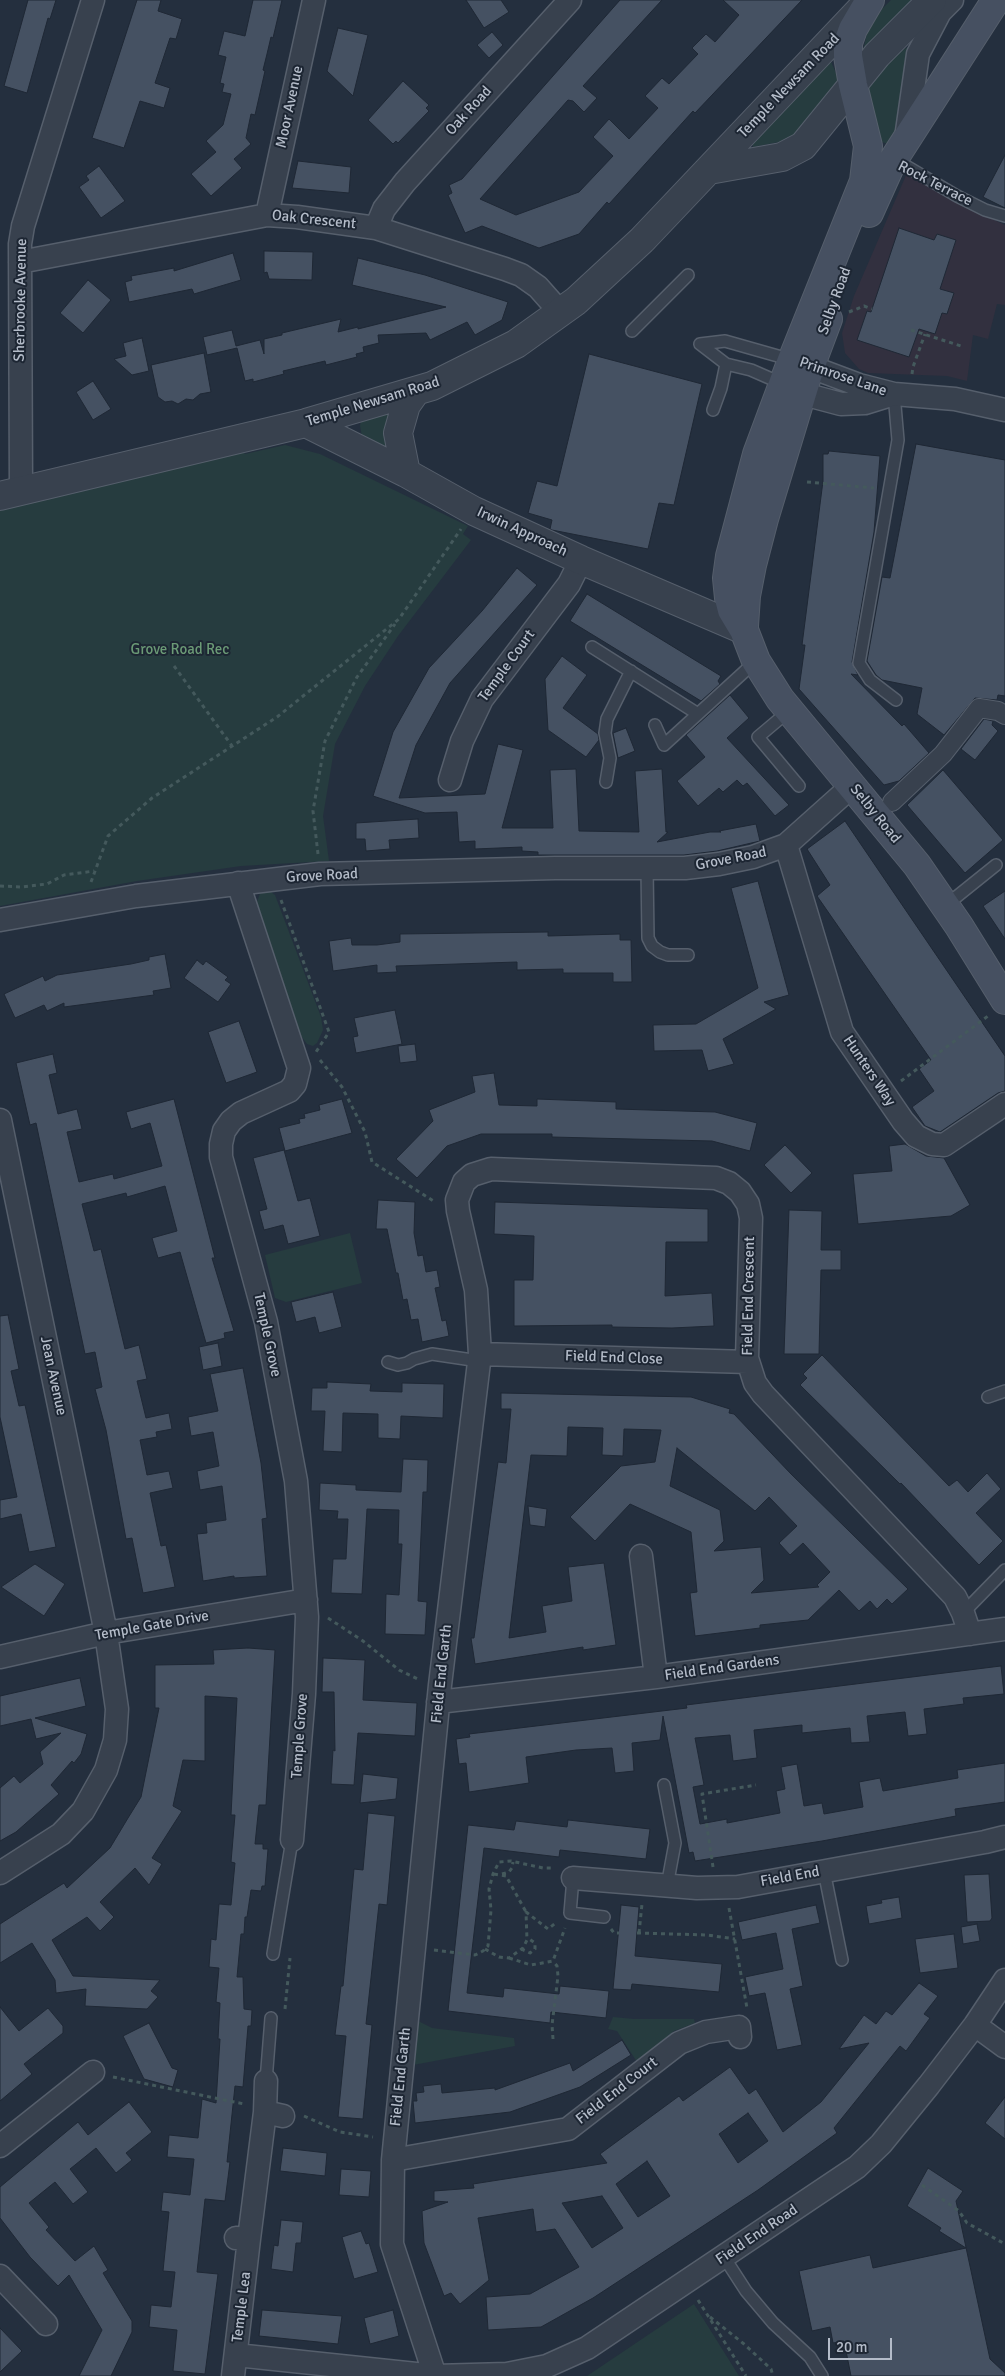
<!DOCTYPE html>
<html>
<head>
<meta charset="utf-8">
<style>
  body { margin:0 }
  #map { position:relative; width:1005px; height:2376px; overflow:hidden; background:#242f3e; font-family:Signika,sans-serif }
  canvas { display:block }
  .scale { position:absolute; left:828px; top:2338px; width:64px; height:22px; box-sizing:border-box; border:2px solid #b4bcc9; border-top:0; padding-left:6px; font-size:15px; line-height:18px; white-space:nowrap; color:#b4bcc9; -webkit-text-stroke:4px #1d2633; paint-order:stroke }
</style>
</head>
<body>
<div id="map">
<canvas width="1005" height="2376"></canvas>
<div class="scale">20 m</div>
</div>
<script>
const context = document.querySelector('canvas').getContext('2d');
context.lineJoin = 'round';
function fillPath(path, color) {
  context.fillStyle = color;
  context.fill(path, 'evenodd');
}
function shape(rows) {
  const path = new Path2D();
  for (const r of rows) {
    path.moveTo(r[0], r[1]);
    for (let i = 2; i < r.length; i += 2) path.lineTo(r[i], r[i + 1]);
  }
  return path;
}
function strokePath(path, color, width, dash) {
  context.strokeStyle = color;
  context.lineWidth = width;
  context.lineCap = dash ? 'butt' : 'round';
  context.setLineDash(dash || []);
  context.stroke(path);
}
function drawText(font, color, halo, rows, align = 'center') {
  context.font = font + ' Signika,sans-serif';
  context.lineWidth = 4;
  context.setLineDash([]);
  context.textBaseline = 'middle';
  context.strokeStyle = halo;
  context.fillStyle = color;
  for (const [text, x, y, turn = 0] of rows) {
    context.save();
    context.translate(x, y);
    context.rotate((+turn || 0) * Math.PI / 180);
    context.textAlign = isNaN(turn) ? turn : align;
    if (halo) context.strokeText(text, 0, 0);
    context.fillText(text, 0, 0);
    context.restore();
  }
}
fillPath(shape([
  [907,173,973,210,1005,225,1005,305,997,304,988,339,973,335,967,381,947,376,868,373,859,369,845,353,842,333,854,296]
]), '#32303f');
fillPath(shape([
  [891,0,928,0,862,56,867,33,882,9],
  [917,43,894,146,879,141,864,81,898,52],
  [831,62,841,84,789,140,753,147,753,143,780,113],
  [393,411,392,454,362,438,360,425,362,419],
  [285,445,320,454,468,526,463,534,471,540,398,636,365,686,335,744,323,816,329,861,241,866,137,881,0,906,0,509,243,448,245,454],
  [261,891,271,892,275,895,321,1017,323,1030,317,1043,313,1046,307,1044,298,1032,255,907],
  [350,1233,362,1283,286,1302,275,1298,265,1255],
  [613,2017,634,2019,694,2019,695,2023,674,2031,637,2062,617,2031,608,2029],
  [416,2020,432,2028,514,2038,515,2046,413,2065],
  [694,2304,739,2376,587,2376]
]), '#263c3f');
const building = shape([
  [28,0,56,0,50,19,48,18,27,93,4,86,28,0],
  [137,0,161,0,158,11,182,19,176,39,170,38,155,83,170,88,164,108,140,101,124,148,92,138,137,0],
  [253,0,282,0,273,38,271,37,267,54,263,70,265,71,255,115,251,114,246,138,251,144,234,159,242,168,211,196,191,174,216,152,206,141,223,125,231,94,222,92,224,84,220,83,226,57,218,55,224,31,245,36,253,0],
  [466,0,501,0,509,12,484,28,466,0],
  [620,0,662,0,583,86,597,98,584,112,573,101,568,100,480,199,516,215,579,192,613,156,593,137,609,119,629,139,658,108,645,96,662,78,669,84,698,54,692,48,706,34,715,42,739,15,723,0,802,0,695,113,693,111,609,204,607,202,579,234,539,248,482,226,465,233,448,195,452,193,449,185,462,179,620,0],
  [338,28,368,35,353,96,327,71,338,28],
  [492,32,503,45,489,58,477,45,492,32],
  [403,81,429,105,426,108,429,111,398,143,396,141,393,144,368,120,403,81],
  [1005,155,1005,208,983,197,1005,155],
  [298,161,351,167,349,193,292,188,298,161],
  [99,166,125,201,101,218,79,187,89,180,86,176,99,166],
  [899,228,934,240,937,234,956,240,940,289,954,293,947,314,942,313,935,334,919,329,909,357,857,340,867,311,871,312,899,228],
  [264,251,313,252,312,280,269,279,267,272,264,273,264,251],
  [233,253,241,280,194,294,192,289,129,302,125,282,132,280,131,276,174,268,174,271,233,253],
  [358,258,425,275,508,302,502,320,475,335,467,322,430,340,426,333,378,335,379,343,363,347,364,352,356,354,357,357,326,365,325,361,283,371,284,374,253,382,253,379,245,381,237,348,207,355,203,337,232,330,236,346,260,340,264,354,264,339,282,335,282,333,341,319,338,332,358,327,358,329,446,307,352,285,358,258],
  [88,280,111,300,83,333,60,313,88,280],
  [142,338,149,371,132,375,114,359,126,356,123,343,142,338],
  [204,353,211,392,200,394,193,400,186,399,178,404,172,401,165,402,158,397,151,365,204,353],
  [589,354,702,384,674,505,659,503,648,549,552,530,550,529,552,520,528,513,537,481,557,486,589,354],
  [93,381,111,409,93,420,76,392,93,381],
  [916,444,1005,460,1005,696,998,695,997,700,975,698,944,735,917,714,922,688,882,680,876,675,867,661,882,577,890,578,916,444],
  [829,451,880,456,874,532,852,662,858,675,851,674,902,726,904,724,929,753,899,781,884,785,799,689,805,645,802,645,823,481,823,454,828,454,829,451],
  [517,568,537,585,450,683,416,745,399,798,485,794,498,744,523,750,502,828,553,828,550,770,576,769,579,831,639,832,635,771,662,769,666,832,668,832,657,842,710,832,721,832,719,831,756,824,760,841,717,851,684,855,538,855,538,852,522,851,522,847,475,849,475,841,459,842,457,812,425,813,373,796,393,732,429,668,482,611,517,568],
  [587,594,721,676,718,681,720,684,701,701,570,621,587,594],
  [562,656,587,675,563,708,598,734,599,740,586,757,548,730,545,679,562,656],
  [730,695,749,718,727,738,789,805,775,816,747,783,743,786,737,780,723,792,719,788,698,806,677,781,705,757,686,735,730,695],
  [984,719,993,721,992,725,998,731,975,760,961,749,984,719],
  [626,728,635,751,618,758,613,733,626,728],
  [943,770,1003,840,965,873,907,805,943,770],
  [418,819,419,838,389,840,390,849,366,851,365,839,356,839,356,823,418,819],
  [845,821,1005,1056,1005,1091,998,1093,940,1132,925,1126,912,1107,934,1091,919,1069,931,1060,817,896,830,885,807,849,845,821],
  [758,881,789,995,764,1002,776,1009,723,1039,734,1064,708,1071,702,1050,654,1051,653,1025,696,1024,758,988,731,888,758,881],
  [1005,891,1005,939,983,906,1005,891],
  [548,932,548,936,620,934,620,940,631,940,632,982,613,982,613,973,563,973,563,969,517,970,517,962,396,966,397,972,377,973,377,965,333,971,329,941,351,938,352,945,377,945,400,942,400,934,548,932],
  [165,954,171,988,153,991,154,995,64,1007,64,1003,47,1011,44,1005,15,1018,4,994,43,976,45,981,57,975,131,964,149,960,149,957,165,954],
  [197,960,203,965,206,961,228,977,225,980,231,984,218,1002,184,978,197,960],
  [395,1010,402,1044,356,1053,353,1037,358,1036,354,1018,395,1010],
  [239,1021,257,1072,226,1083,208,1032,239,1021],
  [415,1044,417,1061,400,1063,398,1046,415,1044],
  [53,1054,57,1073,49,1075,58,1114,77,1109,82,1129,67,1132,79,1182,113,1174,114,1179,162,1166,150,1123,131,1129,126,1112,174,1099,215,1258,212,1258,234,1331,224,1333,225,1338,206,1343,180,1252,158,1258,152,1238,177,1231,165,1186,127,1197,126,1193,82,1204,94,1251,101,1249,125,1349,139,1345,147,1379,137,1381,146,1418,169,1413,172,1429,156,1432,157,1437,140,1440,147,1475,169,1471,173,1488,150,1493,161,1546,166,1545,175,1587,143,1593,132,1538,126,1539,106,1430,95,1389,102,1387,95,1352,85,1354,36,1123,30,1125,16,1063,53,1054],
  [494,1073,499,1105,537,1106,537,1099,616,1102,616,1109,715,1112,757,1123,750,1151,712,1141,552,1137,552,1134,481,1134,447,1146,417,1178,396,1159,433,1121,429,1110,475,1092,472,1076,494,1073],
  [342,1099,352,1133,285,1151,279,1128,300,1123,299,1119,305,1118,304,1114,320,1110,319,1105,342,1099],
  [905,1144,926,1156,944,1158,970,1205,951,1216,858,1224,853,1174,892,1171,889,1146,905,1144],
  [785,1145,812,1173,791,1193,764,1165,785,1145],
  [284,1150,298,1201,310,1198,320,1236,288,1244,283,1225,264,1230,259,1211,267,1209,253,1158,284,1150],
  [378,1200,415,1202,414,1233,418,1256,423,1255,426,1272,437,1270,440,1287,435,1288,442,1321,446,1320,449,1336,422,1342,418,1319,411,1320,407,1299,403,1300,398,1273,396,1273,387,1229,376,1229,378,1200],
  [495,1202,708,1209,708,1242,666,1242,665,1296,712,1293,714,1326,672,1328,612,1327,612,1325,514,1326,514,1280,533,1280,534,1236,494,1234,495,1202],
  [789,1210,822,1211,821,1250,841,1250,841,1270,821,1270,819,1354,784,1354,789,1210],
  [333,1292,342,1327,319,1333,315,1317,296,1322,291,1302,333,1292],
  [8,1315,19,1369,11,1371,19,1406,25,1405,56,1547,29,1552,21,1514,0,1519,0,1500,17,1497,0,1417,0,1316,8,1315],
  [218,1343,222,1366,203,1370,199,1347,218,1343],
  [822,1355,949,1486,957,1480,968,1492,987,1473,1001,1489,976,1513,1003,1541,979,1565,901,1483,900,1484,800,1385,807,1378,803,1374,822,1355],
  [243,1368,261,1463,267,1518,262,1519,267,1576,234,1578,234,1576,203,1581,197,1534,207,1533,206,1523,226,1520,222,1486,200,1490,197,1471,219,1466,213,1432,191,1436,188,1417,218,1411,210,1374,243,1368],
  [327,1382,371,1384,370,1391,402,1392,402,1383,444,1384,443,1418,401,1416,400,1439,378,1438,378,1414,343,1413,342,1452,323,1451,325,1411,311,1411,312,1388,327,1388,327,1382],
  [501,1393,691,1397,730,1409,729,1413,734,1414,791,1474,908,1589,892,1604,887,1599,877,1609,870,1601,859,1611,839,1590,808,1620,760,1625,760,1628,695,1636,690,1593,697,1592,691,1532,630,1504,595,1541,570,1517,621,1466,655,1462,661,1430,624,1429,623,1456,602,1455,603,1428,568,1427,567,1456,531,1455,509,1638,546,1632,542,1606,572,1601,568,1567,604,1563,616,1645,583,1650,583,1647,475,1664,471,1638,474,1638,498,1462,506,1463,511,1409,501,1409,501,1393],
  [677,1448,755,1511,769,1497,797,1526,779,1543,790,1555,803,1543,830,1572,817,1585,819,1587,751,1593,764,1580,761,1547,714,1551,724,1541,720,1510,670,1486,677,1448],
  [403,1459,428,1460,427,1492,423,1492,418,1601,427,1602,425,1635,385,1634,386,1594,399,1595,402,1544,398,1544,399,1510,367,1509,362,1594,331,1593,333,1559,346,1559,348,1519,337,1519,338,1511,319,1510,320,1483,356,1485,356,1490,401,1492,403,1459],
  [528,1506,547,1509,545,1527,530,1525,528,1506],
  [35,1564,65,1584,44,1616,1,1587,35,1564],
  [248,1648,275,1650,266,1805,259,1805,255,1844,263,1844,263,1849,268,1849,265,1886,262,1886,261,1891,251,1890,247,1917,245,1917,244,1934,241,1934,237,1977,243,1977,244,2009,252,2010,251,2026,248,2026,243,2087,235,2086,227,2162,230,2162,225,2201,205,2199,197,2272,218,2274,205,2374,173,2371,177,2330,149,2327,151,2305,171,2307,175,2272,163,2271,169,2212,161,2211,163,2192,190,2195,194,2159,167,2157,169,2135,198,2138,202,2099,216,2103,220,2039,218,2039,220,2003,216,2002,219,1968,209,1967,211,1939,216,1940,219,1904,231,1905,235,1863,231,1862,235,1815,231,1815,237,1698,205,1696,205,1761,183,1760,173,1806,182,1811,152,1858,162,1864,149,1885,135,1868,100,1902,114,1917,100,1931,87,1917,52,1940,73,1976,160,1980,151,1991,158,1997,147,2009,85,2006,86,1989,56,1993,55,1980,32,1943,0,1963,0,1924,64,1883,67,1888,110,1848,128,1818,141,1797,159,1708,155,1708,155,1665,214,1664,213,1650,248,1648],
  [323,1658,365,1660,363,1700,417,1703,415,1736,358,1733,354,1785,331,1784,333,1750,335,1751,334,1692,322,1692,323,1658],
  [1001,1666,1004,1694,963,1698,964,1704,924,1709,927,1734,908,1736,905,1712,867,1716,870,1742,851,1743,850,1728,802,1733,802,1725,754,1730,757,1758,733,1761,730,1735,695,1738,704,1785,693,1787,700,1824,727,1819,727,1823,780,1813,776,1791,785,1789,781,1767,797,1764,804,1806,822,1803,824,1814,863,1807,859,1782,880,1778,883,1791,958,1778,957,1770,1005,1763,1005,1802,955,1809,956,1816,822,1841,695,1861,693,1852,689,1853,663,1716,660,1740,632,1743,634,1771,615,1773,612,1748,576,1750,526,1757,529,1783,469,1792,466,1763,459,1764,456,1739,470,1737,469,1734,687,1708,686,1705,1001,1666],
  [80,1678,86,1706,35,1718,87,1734,81,1754,74,1763,72,1761,51,1785,59,1794,16,1832,0,1841,0,1788,14,1776,20,1783,43,1764,40,1752,61,1733,36,1739,31,1719,0,1726,0,1696,80,1678],
  [363,1774,398,1778,396,1799,360,1803,363,1774],
  [368,1813,395,1816,387,1905,379,1904,366,2024,372,2025,363,2119,338,2117,346,2036,335,2035,341,1986,343,1986,354,1869,363,1870,368,1813],
  [568,1820,650,1829,646,1859,560,1850,559,1857,484,1848,467,1993,503,1997,504,1988,559,1994,560,1986,609,1991,606,2018,551,2012,550,2023,448,2011,468,1825,514,1830,516,1821,567,1827,568,1820],
  [989,1874,992,1918,990,1921,967,1922,964,1875,989,1874],
  [899,1897,902,1918,869,1924,866,1906,882,1903,881,1900,899,1897],
  [621,1905,639,1907,635,1956,722,1964,719,1992,632,1984,631,1990,613,1989,621,1905],
  [816,1905,820,1923,792,1929,803,1986,790,1989,802,2045,777,2050,765,1993,749,1996,745,1977,783,1969,776,1933,742,1940,738,1922,816,1905],
  [977,1924,980,1941,963,1944,961,1927,977,1924],
  [954,1934,958,1968,920,1973,915,1939,954,1934],
  [919,1983,938,1996,924,2014,930,2018,906,2051,900,2046,834,2128,837,2133,758,2190,593,2298,541,2327,488,2330,486,2297,530,2294,579,2267,555,2229,536,2232,533,2209,478,2218,489,2280,460,2304,451,2293,444,2296,424,2243,422,2211,448,2202,434,2201,434,2191,474,2188,473,2184,607,2163,600,2154,679,2096,683,2101,730,2067,749,2094,756,2089,783,2132,821,2102,869,2043,839,2049,864,2015,876,2024,886,2011,892,2015,919,1983],
  [748,2113,768,2141,738,2163,719,2134,748,2113],
  [647,2161,670,2196,638,2217,616,2184,647,2161],
  [602,2196,623,2228,592,2248,562,2203,602,2196],
  [0,2007,19,2031,48,2008,63,2026,63,2033,24,2064,32,2074,0,2101,0,2007],
  [149,2023,172,2068,178,2070,173,2087,144,2079,123,2036,149,2023],
  [622,2040,631,2055,580,2087,510,2112,415,2123,413,2101,417,2101,416,2093,424,2092,423,2086,441,2084,442,2093,495,2088,495,2090,570,2063,573,2071,622,2040],
  [1005,2097,1005,2139,985,2123,1005,2097],
  [129,2102,152,2132,126,2153,132,2160,116,2173,96,2148,70,2169,88,2192,73,2204,55,2182,29,2203,49,2227,46,2230,75,2261,94,2246,108,2270,103,2273,132,2321,132,2332,111,2376,79,2376,102,2330,69,2275,58,2286,30,2257,0,2218,0,2187,78,2122,88,2135,129,2102],
  [283,2148,327,2153,325,2176,280,2171,283,2148],
  [928,2168,963,2191,956,2201,990,2359,1005,2373,1005,2376,851,2376,844,2341,833,2343,830,2327,812,2331,799,2271,870,2255,873,2268,966,2248,939,2231,941,2228,907,2206,928,2168],
  [341,2169,371,2171,369,2197,339,2195,341,2169],
  [281,2220,303,2222,301,2243,296,2243,293,2272,271,2269,274,2245,278,2246,281,2220],
  [361,2231,366,2244,369,2243,378,2272,354,2279,342,2237,361,2231],
  [262,2310,342,2316,338,2344,259,2336,262,2310],
  [393,2310,399,2336,370,2344,364,2318,393,2310],
  [0,2328,22,2351,0,2372,0,2328]
]);
fillPath(building, '#455162');
strokePath(building, '#1f2835', 1);
const service = shape([
  [892,162,906,166,957,196,985,210,1005,216],
  [632,331,688,275],
  [700,344,725,341,792,360],
  [700,344,726,364,721,388,713,410],
  [726,364,751,370,783,384],
  [894,394,898,440,859,663,870,680,896,700],
  [592,647,698,714],
  [790,710,758,737,799,786],
  [655,725,664,745,756,661],
  [606,782,610,758,605,733,607,719,631,671],
  [647,868,648,938,652,946,660,952,668,955,688,955],
  [945,906,996,865],
  [388,1362,398,1365,407,1363,414,1359,432,1354,479,1361],
  [988,1397,1005,1391],
  [963,1613,1005,1570],
  [664,1785,675,1843,667,1886],
  [824,1871,842,1960],
  [573,1878,570,1913,604,1917],
  [273,1954,292,1840],
  [266,2081,271,2018],
  [724,2257,746,2291,773,2323,810,2357,822,2376]
]);
const pedestrian = shape([
  [892,802,943,754,979,708,998,711,1005,715]
]);
const minor = shape([
  [906,138,918,54,940,12,952,0],
  [267,215,314,0],
  [376,228,384,209,405,182,570,0],
  [20,262,267,215,297,217,376,228,505,269,521,275,538,287,561,313],
  [795,361,859,385,894,394,955,399,1005,410],
  [787,386,811,396,841,404,865,403,894,394],
  [21,491,20,244,23,226,93,0],
  [450,780,462,741,482,699,569,584,581,560],
  [786,845,842,1032,903,1121,916,1136,932,1144,944,1145,1005,1104],
  [238,883,299,1068,295,1084,289,1091,241,1113,231,1121,224,1131,221,1144,221,1157,266,1322,296,1481,307,1617,304,1694,292,1840],
  [0,920,136,896,320,874,555,868,685,868,719,864,753,857,786,845,852,786],
  [0,1120,106,1633,117,1709,115,1740,106,1770,83,1811,61,1834,0,1873],
  [480,1354,748,1362],
  [641,1556,656,1677],
  [0,1657,106,1633,306,1600],
  [438,1702,656,1677,1005,1629],
  [573,1878,697,1888,738,1887,985,1842,1005,1837],
  [975,2025,1005,2047],
  [266,2081,265,2112,283,2116],
  [0,2146,93,2072],
  [393,2160,568,2129,679,2043,706,2032,739,2027,740,2037],
  [236,2238,249,2239,265,2112],
  [0,2276,46,2324],
  [236,2355,435,2376,507,2374,547,2366,587,2348,857,2167,881,2144,929,2085,975,2025,1005,1980],
  [233,2376,249,2239],
  [435,2376,392,2244,393,2160,440,1685,480,1354,476,1290,458,1211,457,1200,464,1182,472,1175,491,1169,716,1178,729,1183,740,1192,748,1204,751,1218,747,1358,755,1383,763,1394,955,1597,963,1613,970,1634]
]);
const tertiary = shape([
  [709,170,782,157,803,146,877,55,932,0],
  [306,423,406,473,474,511,581,560,744,630],
  [406,473,398,433,406,405,416,391],
  [0,496,306,423,432,386,516,344,576,301,642,240,862,8]
]);
const secondary = shape([
  [870,0,853,29,848,43,848,56,853,85,868,146,864,181,792,360,757,454,730,556,727,578,729,598,732,610,744,630,756,661,780,699,917,865,959,926,1005,1000],
  [869,213,892,162,996,0],
  [744,626,746,596,752,565,764,519,810,367,828,319]
]);
strokePath(service, '#565f6c', 14);
strokePath(pedestrian, '#565f6c', 20);
strokePath(minor, '#565f6c', 25);
strokePath(tertiary, '#565f6c', 30);
strokePath(secondary, '#565f6c', 30);
strokePath(shape([
  [849,312,864,306,872,309],
  [911,330,961,346],
  [912,374,913,367,925,334],
  [807,482,874,488],
  [174,666,232,746],
  [318,854,313,811,325,741,357,677,395,624],
  [91,882,108,836,152,798,277,717,399,619,461,529],
  [0,886,22,887,47,884,64,875,94,871],
  [281,900,329,1032,316,1052],
  [320,1060,342,1087,365,1132,372,1162,435,1202],
  [901,1081,988,1016],
  [328,1618,363,1641,399,1670,420,1680],
  [713,1867,702,1794,756,1785],
  [494,1874,506,1876,526,1912],
  [502,1874,509,1872,512,1868,513,1862],
  [729,1908,747,2008],
  [611,1929,614,1933,619,1933],
  [637,1933,707,1935,735,1939],
  [639,1933,642,1904],
  [485,1949,499,1957,509,1958,523,1948,527,1940,526,1912,548,1929,557,1922],
  [521,1949,530,1953,535,1949,535,1943,528,1938],
  [434,1950,475,1955,483,1951,488,1946,491,1910,489,1889,493,1874,499,1862,511,1861,543,1868,554,1868],
  [509,1958,531,1965,553,1961,565,1928],
  [285,2009,290,1958],
  [553,2039,552,2025,558,1976,557,1966,553,1961],
  [113,2077,244,2104],
  [304,2116,340,2132,373,2137],
  [922,2185,959,2211,967,2223,1005,2244],
  [698,2300,746,2376],
  [710,2317,744,2344,771,2369,773,2376]
]), '#44595c', 3, [4, 4]);
strokePath(service, '#38414e', 11);
strokePath(pedestrian, '#38414e', 18);
strokePath(minor, '#38414e', 22);
strokePath(tertiary, '#38414e', 28);
strokePath(secondary, '#465061', 28);
drawText('15px', '#b4bcc9', '#1d2633', [
  ["Temple Newsam Road",789,86,-46],
  ["Moor Avenue",290,107,-78],
  ["Oak Road",469,111,-48],
  ["Rock Terrace",935,184,27],
  ["Oak Crescent",314,220,6],
  ["Sherbrooke Avenue",21,300,-89],
  ["Selby Road",835,301,-70],
  ["Primrose Lane",843,377,19],
  ["Temple Newsam Road",373,402,-17],
  ["Irwin Approach",522,532,25],
  ["Temple Court",507,666,-54],
  ["Selby Road",875,814,51],
  ["Grove Road",731,859,-11],
  ["Grove Road",322,876,-3],
  ["Hunters Way",869,1071,56],
  ["Field End Crescent",749,1296,-89],
  ["Temple Grove",267,1335,78],
  ["Field End Close",614,1358,2],
  ["Jean Avenue",53,1376,78],
  ["Temple Gate Drive",152,1626,-10],
  ["Field End Gardens",722,1668,-8],
  ["Field End Garth",442,1674,-84],
  ["Temple Grove",300,1736,-86],
  ["Field End",790,1877,-10],
  ["Field End Garth",401,2077,-84],
  ["Field End Court",617,2091,-38],
  ["Field End Road",757,2235,-34],
  ["Temple Lea",242,2307,-83]
]);
drawText('15px', '#6b9a76', '#1d2633', [
  ["Grove Road Rec",180,650]
]);
</script>
</body>
</html>
